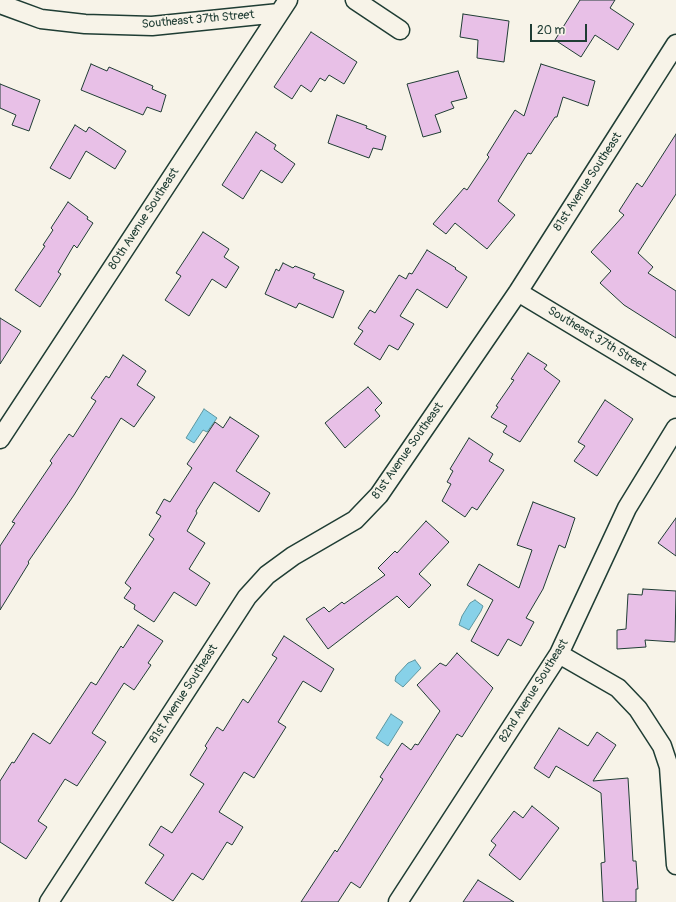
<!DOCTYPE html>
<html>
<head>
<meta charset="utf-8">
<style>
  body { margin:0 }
  #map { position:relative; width:676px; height:902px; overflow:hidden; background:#f7f3e8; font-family:Pangolin,sans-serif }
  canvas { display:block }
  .scale { position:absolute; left:530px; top:24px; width:57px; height:18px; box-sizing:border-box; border:2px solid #1f3d34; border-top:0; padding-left:5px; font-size:12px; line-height:14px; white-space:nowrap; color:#1f3d34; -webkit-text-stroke:3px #f7f3e8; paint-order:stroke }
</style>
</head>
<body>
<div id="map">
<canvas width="676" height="902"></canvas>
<div class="scale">20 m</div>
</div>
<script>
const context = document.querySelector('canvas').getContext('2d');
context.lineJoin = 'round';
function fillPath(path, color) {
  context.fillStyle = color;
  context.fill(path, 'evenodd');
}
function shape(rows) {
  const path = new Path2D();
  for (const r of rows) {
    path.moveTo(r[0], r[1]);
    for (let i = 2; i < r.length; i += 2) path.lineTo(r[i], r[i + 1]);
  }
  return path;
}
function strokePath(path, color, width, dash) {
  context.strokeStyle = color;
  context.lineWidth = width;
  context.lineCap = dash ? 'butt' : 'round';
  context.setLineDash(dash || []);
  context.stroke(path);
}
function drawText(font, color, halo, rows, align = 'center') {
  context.font = font + ' Pangolin,sans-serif';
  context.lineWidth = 3.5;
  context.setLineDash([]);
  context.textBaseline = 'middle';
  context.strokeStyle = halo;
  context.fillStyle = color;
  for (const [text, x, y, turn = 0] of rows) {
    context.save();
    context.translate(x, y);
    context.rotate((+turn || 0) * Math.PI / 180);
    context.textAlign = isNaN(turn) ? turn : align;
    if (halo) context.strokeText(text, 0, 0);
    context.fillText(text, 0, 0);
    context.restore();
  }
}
const water = shape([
  [204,409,217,418,207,432,203,430,194,443,186,438,204,409],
  [475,600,483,606,481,611,469,630,459,625,462,616,470,603,475,600],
  [415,660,421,668,403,687,395,681,396,676,408,663,415,660],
  [391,714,403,722,388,746,376,738,391,714]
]);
fillPath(water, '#87d1e8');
strokePath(water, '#5d96a0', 1);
const building = shape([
  [580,0,615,0,610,8,634,24,618,50,595,35,581,57,555,40,580,0],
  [463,14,509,21,504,62,477,58,478,40,460,37,463,14],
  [311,32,357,62,344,84,329,75,325,81,320,78,311,92,301,85,292,99,274,87,311,32],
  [91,64,107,71,109,67,153,86,152,89,166,95,161,112,147,107,143,115,81,90,91,64],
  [541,64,595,81,588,106,563,97,557,117,555,117,531,154,528,153,498,201,515,215,487,249,455,223,446,234,433,224,464,188,467,190,489,157,487,155,515,110,524,116,541,64],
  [458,71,467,98,451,102,454,108,435,115,441,132,423,137,407,84,458,71],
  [0,84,40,100,29,131,12,125,16,115,0,108,0,84],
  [337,115,367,126,366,128,386,136,382,150,373,148,369,158,328,143,337,115],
  [75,125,86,132,89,127,126,151,115,169,86,151,70,179,50,168,75,125],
  [256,132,276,145,274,149,295,164,282,183,261,170,243,199,222,185,256,132],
  [676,134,676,194,638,253,653,267,648,273,676,291,676,338,624,305,600,283,611,271,591,252,624,215,619,211,637,183,642,187,676,134],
  [68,202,88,217,87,219,93,223,77,248,74,245,58,272,61,274,40,307,15,290,45,246,43,245,53,230,51,228,68,202],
  [203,232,229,249,224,257,239,267,226,288,212,279,189,316,165,300,181,276,176,273,203,232],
  [427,250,456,268,455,269,467,277,447,308,417,289,400,316,414,324,398,350,389,345,380,360,354,344,363,331,358,328,370,310,375,313,399,275,406,279,409,273,412,274,427,250],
  [283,263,293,268,295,266,315,274,313,278,344,291,333,318,299,303,296,308,265,294,276,269,279,271,283,263],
  [0,318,21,331,0,364,0,318],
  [528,353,547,365,544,369,560,381,520,442,503,432,507,426,491,417,498,407,496,406,514,380,511,379,528,353],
  [123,355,146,371,137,385,155,397,134,427,121,418,74,495,28,562,29,563,0,610,0,546,15,523,12,522,52,463,50,461,69,434,73,437,96,401,91,398,106,376,109,378,123,355],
  [368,387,382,403,375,410,380,416,345,448,325,423,368,387],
  [605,400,633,419,597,476,574,461,585,446,578,442,605,400],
  [230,417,259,436,236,471,270,493,259,512,214,482,196,511,197,513,187,531,205,543,189,569,210,583,196,606,174,592,154,622,134,609,135,605,124,598,131,588,125,583,154,539,149,535,161,516,156,513,164,499,170,502,192,468,187,464,215,422,223,428,230,417],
  [469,438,493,454,489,461,504,470,477,510,472,507,465,517,442,501,451,484,447,482,453,471,450,469,469,438],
  [533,502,575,518,565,548,559,545,543,589,526,618,534,622,521,646,508,639,498,656,471,641,493,600,467,585,479,564,519,588,532,550,517,545,533,502],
  [676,518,676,556,658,543,676,518],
  [426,521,449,542,419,574,431,585,409,608,397,596,328,649,306,619,324,607,329,612,342,602,344,604,385,575,378,568,395,551,397,553,426,521],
  [643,589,676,591,675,642,645,640,646,647,617,649,617,630,626,629,628,594,642,595,643,589],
  [138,625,163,641,148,663,151,665,134,690,124,683,92,733,106,742,77,786,65,779,38,821,47,827,26,859,0,842,0,781,12,762,14,763,33,733,50,744,91,682,96,685,121,646,123,648,138,625],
  [284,636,334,669,321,692,303,681,278,722,286,727,254,778,244,772,219,812,243,827,232,845,227,842,203,880,192,873,173,901,145,883,164,855,149,845,161,826,172,833,204,784,190,775,207,748,205,746,217,727,223,731,243,699,248,703,277,658,272,655,284,636],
  [457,653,493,688,462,737,457,734,360,888,351,882,338,902,301,902,335,850,337,852,383,779,380,777,402,743,411,750,415,744,418,745,440,711,417,685,440,663,446,666,457,653],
  [559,728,588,746,597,732,616,745,593,781,628,778,633,861,636,861,638,889,636,889,636,902,603,902,601,863,605,862,601,793,556,766,549,778,534,768,559,728],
  [532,806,559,828,520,880,489,855,496,845,491,841,514,811,523,818,532,806],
  [478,880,514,902,463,902,478,880]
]);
fillPath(building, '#e8c0e7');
strokePath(building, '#1f3d34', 1);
const minor = shape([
  [355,0,400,30],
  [0,4,41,19,85,24,152,26,279,13],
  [518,292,676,387],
  [0,439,288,0],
  [559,654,618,688,638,709,662,746,669,767,676,865],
  [49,902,247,597,267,575,293,556,355,520,379,495,518,292,676,44],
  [398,902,559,654,627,508,676,428]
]);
strokePath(minor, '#1f3d34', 21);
strokePath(minor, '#f7f3e8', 18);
drawText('12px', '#1f3d34', '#f7f3e8', [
  ["Southeast 37th Street",198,20,-5],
  ["81st Avenue Southeast",588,182,-57],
  ["80th Avenue Southeast",144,219,-57],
  ["Southeast 37th Street",597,339,31],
  ["81st Avenue Southeast",408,451,-55],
  ["82nd Avenue Southeast",534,691,-58],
  ["81st Avenue Southeast",184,694,-57]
]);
</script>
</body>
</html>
